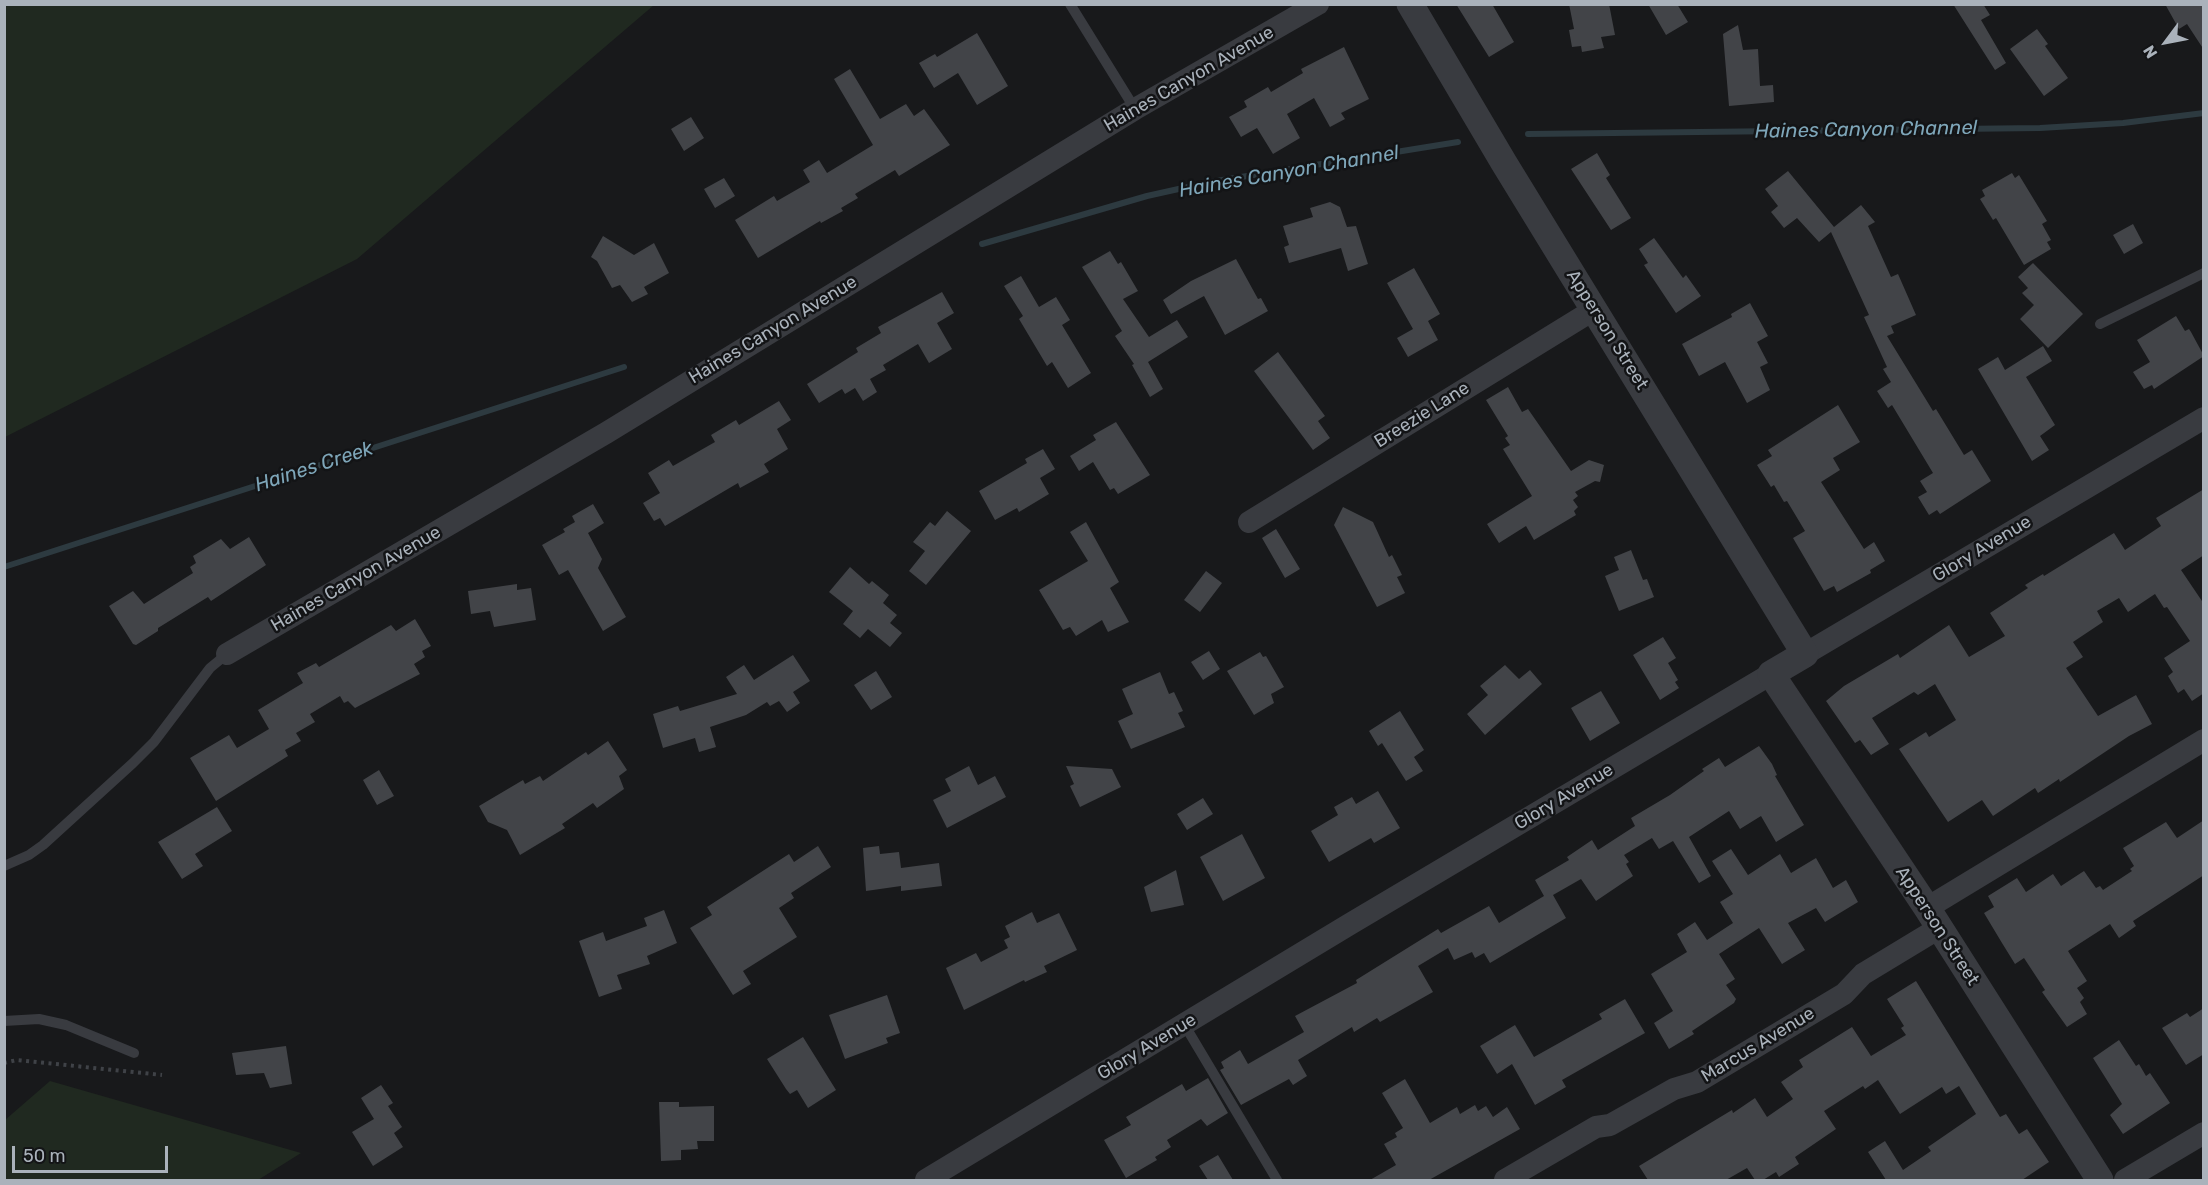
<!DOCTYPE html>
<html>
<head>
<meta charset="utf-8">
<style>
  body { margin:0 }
  #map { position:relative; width:2208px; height:1185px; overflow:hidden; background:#18191b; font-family:Rubik,sans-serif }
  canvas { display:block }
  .frame { position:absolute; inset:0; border:6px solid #aab2bb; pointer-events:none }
  .north { position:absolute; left:2136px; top:12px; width:60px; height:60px; -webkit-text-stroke:4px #131416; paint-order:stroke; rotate:238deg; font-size:16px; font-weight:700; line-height:24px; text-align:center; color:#aab2bb }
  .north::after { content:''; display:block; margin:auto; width:21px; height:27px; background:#aab2bb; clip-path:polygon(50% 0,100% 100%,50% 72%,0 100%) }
  .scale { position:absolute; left:12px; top:1146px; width:156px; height:27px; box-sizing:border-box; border:3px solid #aab2bb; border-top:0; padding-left:8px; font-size:18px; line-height:21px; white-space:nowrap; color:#aab2bb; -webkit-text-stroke:4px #131416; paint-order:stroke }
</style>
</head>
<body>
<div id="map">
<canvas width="2208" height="1185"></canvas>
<div class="frame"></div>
<div class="north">N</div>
<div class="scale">50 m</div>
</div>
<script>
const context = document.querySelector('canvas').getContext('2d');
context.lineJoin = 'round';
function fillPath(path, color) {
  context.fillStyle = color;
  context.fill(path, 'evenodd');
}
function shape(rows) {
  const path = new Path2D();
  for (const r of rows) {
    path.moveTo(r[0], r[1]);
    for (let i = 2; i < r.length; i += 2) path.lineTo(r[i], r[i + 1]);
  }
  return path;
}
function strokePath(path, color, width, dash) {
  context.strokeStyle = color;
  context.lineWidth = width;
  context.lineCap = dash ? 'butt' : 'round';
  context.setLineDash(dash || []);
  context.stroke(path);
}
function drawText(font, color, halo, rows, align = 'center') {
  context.font = font + ' Rubik,sans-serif';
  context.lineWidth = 5;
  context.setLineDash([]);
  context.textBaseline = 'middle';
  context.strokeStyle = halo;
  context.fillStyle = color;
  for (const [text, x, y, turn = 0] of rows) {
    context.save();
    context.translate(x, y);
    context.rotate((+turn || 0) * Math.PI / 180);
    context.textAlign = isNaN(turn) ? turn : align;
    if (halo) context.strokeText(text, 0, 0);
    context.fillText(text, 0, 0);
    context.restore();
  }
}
fillPath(shape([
  [5,4,654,4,654,5,357,259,5,437],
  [50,1081,301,1153,258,1180,5,1180,5,1120]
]), '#202920');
strokePath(shape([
  [1528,134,2040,128,2123,123,2204,113],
  [982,244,1147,196,1210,182,1458,142],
  [4,567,624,367]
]), '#2d3a40', 6);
fillPath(shape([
  [1456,4,1492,4,1514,42,1489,57],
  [1569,4,1609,4,1615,35,1601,37,1604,48,1582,52,1581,46,1572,47,1569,30,1574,29],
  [1648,4,1677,4,1688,22,1666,35],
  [1953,4,1983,4,1990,15,1981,20,2006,63,1995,70],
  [2165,4,2204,4,2204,50,2187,24,2179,29],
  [1738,25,1743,50,1758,49,1760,86,1773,85,1774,102,1729,106,1723,34],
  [2037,29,2048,44,2045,46,2068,78,2044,96,2010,49],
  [977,33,1008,86,977,105,958,73,934,88,919,63,935,54,937,57],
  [1344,47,1369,99,1341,113,1345,119,1330,127,1314,98,1287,114,1300,138,1273,154,1257,128,1241,137,1229,117,1247,107,1244,101,1268,87,1271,92,1303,73,1301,69],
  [850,69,880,119,906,104,914,116,924,109,950,145,899,176,895,170,855,194,858,198,841,208,843,211,821,223,820,221,758,258,735,220,774,196,777,201,810,182,803,170,819,160,827,173,873,145,834,79],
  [691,117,704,138,684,151,671,129],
  [1597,153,1610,175,1606,178,1631,218,1611,230,1571,169],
  [1788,171,1834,227,1861,205,1875,222,1868,226,1891,277,1898,274,1916,315,1891,326,1894,333,1887,336,1933,411,1936,409,1964,455,1972,450,1991,481,1940,514,1937,510,1929,515,1918,497,1927,492,1920,481,1933,473,1892,405,1888,408,1877,391,1891,382,1883,369,1887,367,1864,317,1869,315,1831,232,1819,242,1797,218,1784,228,1771,212,1778,206,1765,189],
  [2012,173,2015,178,2019,175,2047,221,2042,224,2051,240,2047,242,2051,249,2024,265,1996,218,1993,220,1980,199,1985,196,1982,190],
  [724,178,735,196,715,208,704,189],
  [1330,202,1340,207,1347,227,1356,226,1368,264,1348,271,1341,248,1289,263,1284,247,1289,245,1283,226,1313,217,1310,208],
  [2133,224,2143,243,2124,254,2113,235],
  [603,236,634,255,654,243,669,273,644,287,648,294,632,302,620,285,612,288,597,261,591,257],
  [1654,238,1683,278,1686,275,1701,296,1676,313,1644,265,1648,263,1639,249],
  [1110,251,1118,264,1121,262,1138,291,1123,299,1149,337,1177,320,1188,337,1148,362,1163,389,1150,397,1132,365,1134,364,1115,336,1122,331,1082,267],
  [1236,259,1258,299,1261,298,1268,311,1225,335,1204,296,1171,314,1163,300,1191,281],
  [2033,263,2083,314,2048,348,2020,319,2034,305,2022,293,2028,288,2018,277],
  [1414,268,1440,314,1428,321,1438,340,1408,357,1397,338,1413,329,1387,283],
  [1021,276,1039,307,1056,297,1070,320,1062,325,1091,373,1068,388,1052,362,1047,366,1019,319,1023,316,1004,286],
  [942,292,954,313,937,323,952,349,929,363,918,344,883,365,886,370,870,379,877,392,863,401,855,388,845,394,842,389,819,403,807,384,858,352,856,348,881,333,878,327],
  [1750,303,1768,336,1757,342,1768,363,1760,367,1770,390,1747,403,1725,362,1699,376,1682,344,1732,317,1731,314],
  [2176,316,2185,331,2189,329,2191,332,2204,356,2154,389,2152,385,2144,389,2133,372,2150,362,2137,340],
  [2043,346,2052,361,2026,377,2055,425,2040,436,2049,450,2032,461,1978,369,1998,357,2005,370],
  [1278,352,1325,416,1318,421,1330,438,1313,450,1254,371],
  [1508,387,1522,412,1528,409,1571,471,1589,460,1604,465,1600,482,1595,481,1575,492,1578,496,1573,500,1578,507,1574,511,1576,515,1534,540,1526,526,1499,543,1487,524,1532,496,1503,449,1510,445,1505,438,1508,436,1486,400],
  [779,401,791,420,777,429,788,449,764,464,769,472,740,488,738,483,665,526,660,518,654,521,643,503,660,493,648,473,669,460,673,466,715,442,711,435,736,420,739,425],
  [1838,405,1860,442,1833,458,1840,470,1821,482,1864,549,1874,542,1885,561,1870,570,1871,573,1837,592,1834,586,1824,591,1793,538,1805,531,1787,501,1784,502,1774,485,1771,487,1757,465,1772,456,1768,450],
  [1116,422,1150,475,1118,494,1114,488,1110,490,1093,462,1079,471,1070,456,1096,440,1093,435],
  [1043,449,1055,469,1040,478,1049,494,1019,512,1017,508,995,520,979,491,1027,463,1025,459],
  [2204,489,2204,555,2181,570,2204,604,2204,693,2192,701,2184,689,2178,693,2168,676,2173,672,2164,658,2190,641,2167,607,2164,608,2155,594,2128,612,2119,598,2097,611,2103,622,2073,642,2083,657,2066,668,2098,716,2136,695,2152,724,2129,736,2060,782,2059,779,2038,793,2035,788,1993,816,1982,800,1948,822,1899,749,1926,732,1929,737,1956,720,1935,684,1918,695,1914,692,1872,718,1889,744,1871,755,1860,740,1855,743,1826,701,1844,686,1898,654,1900,658,1949,625,1969,657,2005,636,1990,613,2028,588,2025,585,2043,574,2044,576,2114,533,2125,550,2161,526,2156,518],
  [593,504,604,523,588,533,602,559,598,568,626,617,603,631,568,570,559,575,542,545,565,532,563,529,575,522,572,516],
  [1343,507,1373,522,1389,557,1392,555,1402,575,1397,577,1405,593,1377,607,1334,525],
  [947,511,971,531,926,585,909,571,925,551,913,542,930,522,935,526],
  [1086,522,1119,582,1110,588,1129,622,1108,632,1102,620,1076,636,1070,627,1063,630,1039,590,1088,561,1070,532],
  [1276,529,1300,569,1285,578,1262,538],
  [249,537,266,565,211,601,208,597,158,628,158,631,136,645,133,644,109,606,133,591,144,604,193,573,190,567,196,563,193,556,221,539,230,549],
  [1631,550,1643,580,1647,579,1654,597,1619,611,1605,576,1619,570,1614,557],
  [850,567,869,584,872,581,889,595,883,603,897,615,890,623,902,633,890,647,868,629,860,638,843,624,853,611,829,592],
  [1206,571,1222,583,1200,612,1184,600],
  [517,584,517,590,531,588,536,620,494,627,490,611,471,614,468,591],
  [415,619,431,646,422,651,425,657,414,664,420,674,355,708,348,701,344,703,340,696,310,714,315,722,296,733,301,741,285,750,288,756,216,801,190,758,229,735,237,748,269,729,258,710,303,683,297,673,316,663,319,667,391,625,396,631],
  [1663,637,1676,658,1668,663,1678,680,1675,682,1679,688,1660,700,1633,655],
  [1209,651,1220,669,1203,680,1191,662],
  [1260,652,1263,657,1266,656,1284,687,1271,694,1274,703,1254,715,1227,671],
  [793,655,810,681,793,692,800,703,787,712,779,701,770,706,767,702,746,715,710,727,716,747,699,752,695,738,663,748,653,714,678,706,680,711,737,694,726,677,744,665,754,680],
  [1505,665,1519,679,1530,670,1542,684,1485,735,1467,714,1488,695,1480,686],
  [876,671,892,697,871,710,854,685],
  [1160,672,1169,694,1174,692,1183,711,1178,713,1185,727,1131,749,1118,721,1133,714,1122,689],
  [1601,691,1620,723,1590,741,1571,708],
  [1400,711,1424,750,1414,757,1423,771,1406,781,1382,743,1378,746,1369,731],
  [608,741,627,770,619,776,624,789,597,808,593,803,562,824,565,828,520,855,507,830,488,822,479,806,523,780,525,784,540,776,543,781,586,752,588,755],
  [1759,746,1772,764,1777,775,1775,776,1804,825,1776,842,1761,816,1740,829,1729,811,1689,837,1711,876,1699,883,1673,841,1659,849,1652,838,1624,855,1629,862,1626,864,1633,876,1596,901,1581,879,1553,895,1566,918,1490,963,1484,953,1475,958,1472,952,1454,960,1448,948,1418,966,1433,992,1380,1022,1377,1018,1354,1032,1352,1027,1298,1060,1307,1076,1293,1085,1289,1079,1241,1105,1220,1070,1224,1068,1221,1062,1240,1050,1248,1064,1304,1032,1295,1016,1357,983,1356,980,1438,929,1441,933,1489,906,1499,923,1544,896,1535,880,1569,860,1567,857,1592,840,1598,850,1635,826,1631,818,1670,795,1704,771,1702,769,1719,758,1725,767],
  [969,766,978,785,995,776,1006,797,947,828,933,800,951,791,945,779],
  [1066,766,1112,769,1121,787,1080,807,1070,786,1074,784],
  [379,770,394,796,377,805,363,780],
  [1378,791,1400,828,1374,843,1371,838,1329,862,1311,831,1338,815,1334,807,1352,797,1356,804],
  [1203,798,1213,814,1187,830,1177,814],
  [217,807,232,831,195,854,203,866,182,879,158,842],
  [2204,820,2204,875,2133,921,2136,926,2119,938,2110,924,2068,951,2087,981,2077,988,2084,998,2080,1002,2087,1014,2067,1027,2042,992,2045,990,2024,958,2015,964,2002,943,1984,913,1994,907,1988,896,2017,878,2026,892,2053,874,2061,886,2084,871,2096,888,2100,886,2103,890,2132,871,2130,869,2134,866,2123,848,2166,822,2177,838],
  [1242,834,1265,878,1223,901,1200,857],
  [818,846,831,867,791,893,794,898,779,908,797,937,743,971,751,984,733,995,690,928,712,915,707,907,789,854,794,862],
  [879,846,880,854,899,852,901,868,939,863,942,886,901,891,901,886,866,891,863,848],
  [1731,849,1748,875,1780,854,1791,873,1816,858,1833,888,1846,880,1858,902,1825,922,1816,908,1788,923,1805,950,1782,964,1759,928,1719,954,1735,979,1726,985,1736,999,1734,1003,1692,1031,1694,1034,1669,1049,1654,1023,1673,1011,1651,974,1687,952,1677,934,1695,922,1707,940,1733,923,1720,902,1733,894,1712,861],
  [1176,870,1184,905,1151,912,1144,887],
  [664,910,677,943,647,956,650,964,617,975,622,989,599,997,579,941,603,932,606,941,647,926,644,918],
  [1032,912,1037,923,1059,913,1077,950,1044,966,1047,972,1025,982,1024,980,964,1010,946,968,976,953,981,962,1008,948,1004,940,1010,937,1005,926],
  [1916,981,2000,1117,2006,1114,2019,1134,2027,1129,2049,1162,2022,1180,1886,1180,1868,1152,1885,1141,1903,1170,1931,1151,1928,1147,1976,1114,1959,1086,1946,1094,1942,1087,1900,1114,1878,1080,1865,1089,1863,1086,1824,1111,1836,1129,1795,1157,1799,1164,1779,1177,1776,1172,1763,1180,1755,1180,1747,1168,1726,1180,1648,1180,1639,1166,1732,1110,1733,1113,1755,1098,1767,1117,1793,1099,1781,1082,1803,1067,1799,1060,1852,1027,1871,1056,1906,1035,1901,1028,1904,1026,1887,999],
  [887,995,900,1033,886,1038,888,1043,845,1059,829,1015],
  [1625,999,1645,1033,1562,1080,1566,1087,1535,1105,1512,1064,1497,1074,1480,1046,1515,1025,1534,1057,1602,1019,1599,1014],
  [2204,1008,2204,1054,2186,1065,2162,1028,2187,1013,2190,1017],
  [803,1037,836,1090,808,1108,797,1090,790,1094,786,1089,767,1059],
  [2119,1040,2136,1066,2139,1064,2146,1076,2150,1073,2170,1103,2123,1134,2110,1115,2122,1104,2093,1058],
  [286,1046,292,1084,270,1088,264,1073,236,1075,232,1053],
  [1208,1078,1228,1113,1207,1126,1201,1119,1167,1140,1171,1147,1155,1157,1157,1160,1126,1178,1104,1140,1131,1125,1126,1117,1182,1084,1186,1091],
  [1405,1079,1430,1123,1457,1107,1460,1114,1475,1105,1478,1111,1486,1106,1493,1117,1507,1107,1520,1129,1429,1180,1370,1180,1396,1165,1384,1144,1397,1137,1395,1133,1403,1128,1382,1093],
  [381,1085,393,1103,388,1106,402,1127,394,1133,403,1147,373,1166,352,1132,374,1119,361,1098],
  [659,1102,679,1102,679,1107,714,1106,714,1141,697,1141,698,1149,681,1150,681,1160,661,1161],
  [1218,1155,1233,1180,1208,1180,1199,1166]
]), '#424448');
strokePath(shape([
  [4,1063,17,1060,162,1075]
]), '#3f4247', 4, [3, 4.5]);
strokePath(shape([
  [1070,4,1135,109],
  [2100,324,2204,273],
  [4,866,29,855,43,845,133,763,154,742,210,668,227,654],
  [4,1021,39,1019,66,1025,134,1053],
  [1184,1024,1277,1180]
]), '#393b40', 10);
strokePath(shape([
  [1249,522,1595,309],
  [227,654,606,433,1135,109,1318,4],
  [1805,654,2204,418],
  [1927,908,2204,740],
  [926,1180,1350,924,1771,674],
  [1505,1180,1596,1127,1610,1125,1674,1089,1697,1082,1844,994,1863,974,1939,928],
  [2125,1180,2204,1133]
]), '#393b40', 22);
strokePath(shape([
  [1410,4,1504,163,1805,654,1771,674,1927,908,2100,1180]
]), '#393b40', 27);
drawText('18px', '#aab2bb', '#131416', [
  ["Haines Canyon Avenue",1189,79,-30],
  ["Haines Canyon Avenue",773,330,-31],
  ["Apperson Street",1607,330,58],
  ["Breezie Lane",1422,415,-32],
  ["Glory Avenue",1982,549,-31],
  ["Haines Canyon Avenue",356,579,-30],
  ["Glory Avenue",1564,797,-31],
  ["Apperson Street",1937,926,57],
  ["Marcus Avenue",1758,1045,-31],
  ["Glory Avenue",1147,1047,-31]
]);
drawText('italic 20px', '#7ea6b9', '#131416', [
  ["Haines Canyon Channel",1866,130,-1],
  ["Haines Canyon Channel",1289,172,-10],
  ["Haines Creek",314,467,-18]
]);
</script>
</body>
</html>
